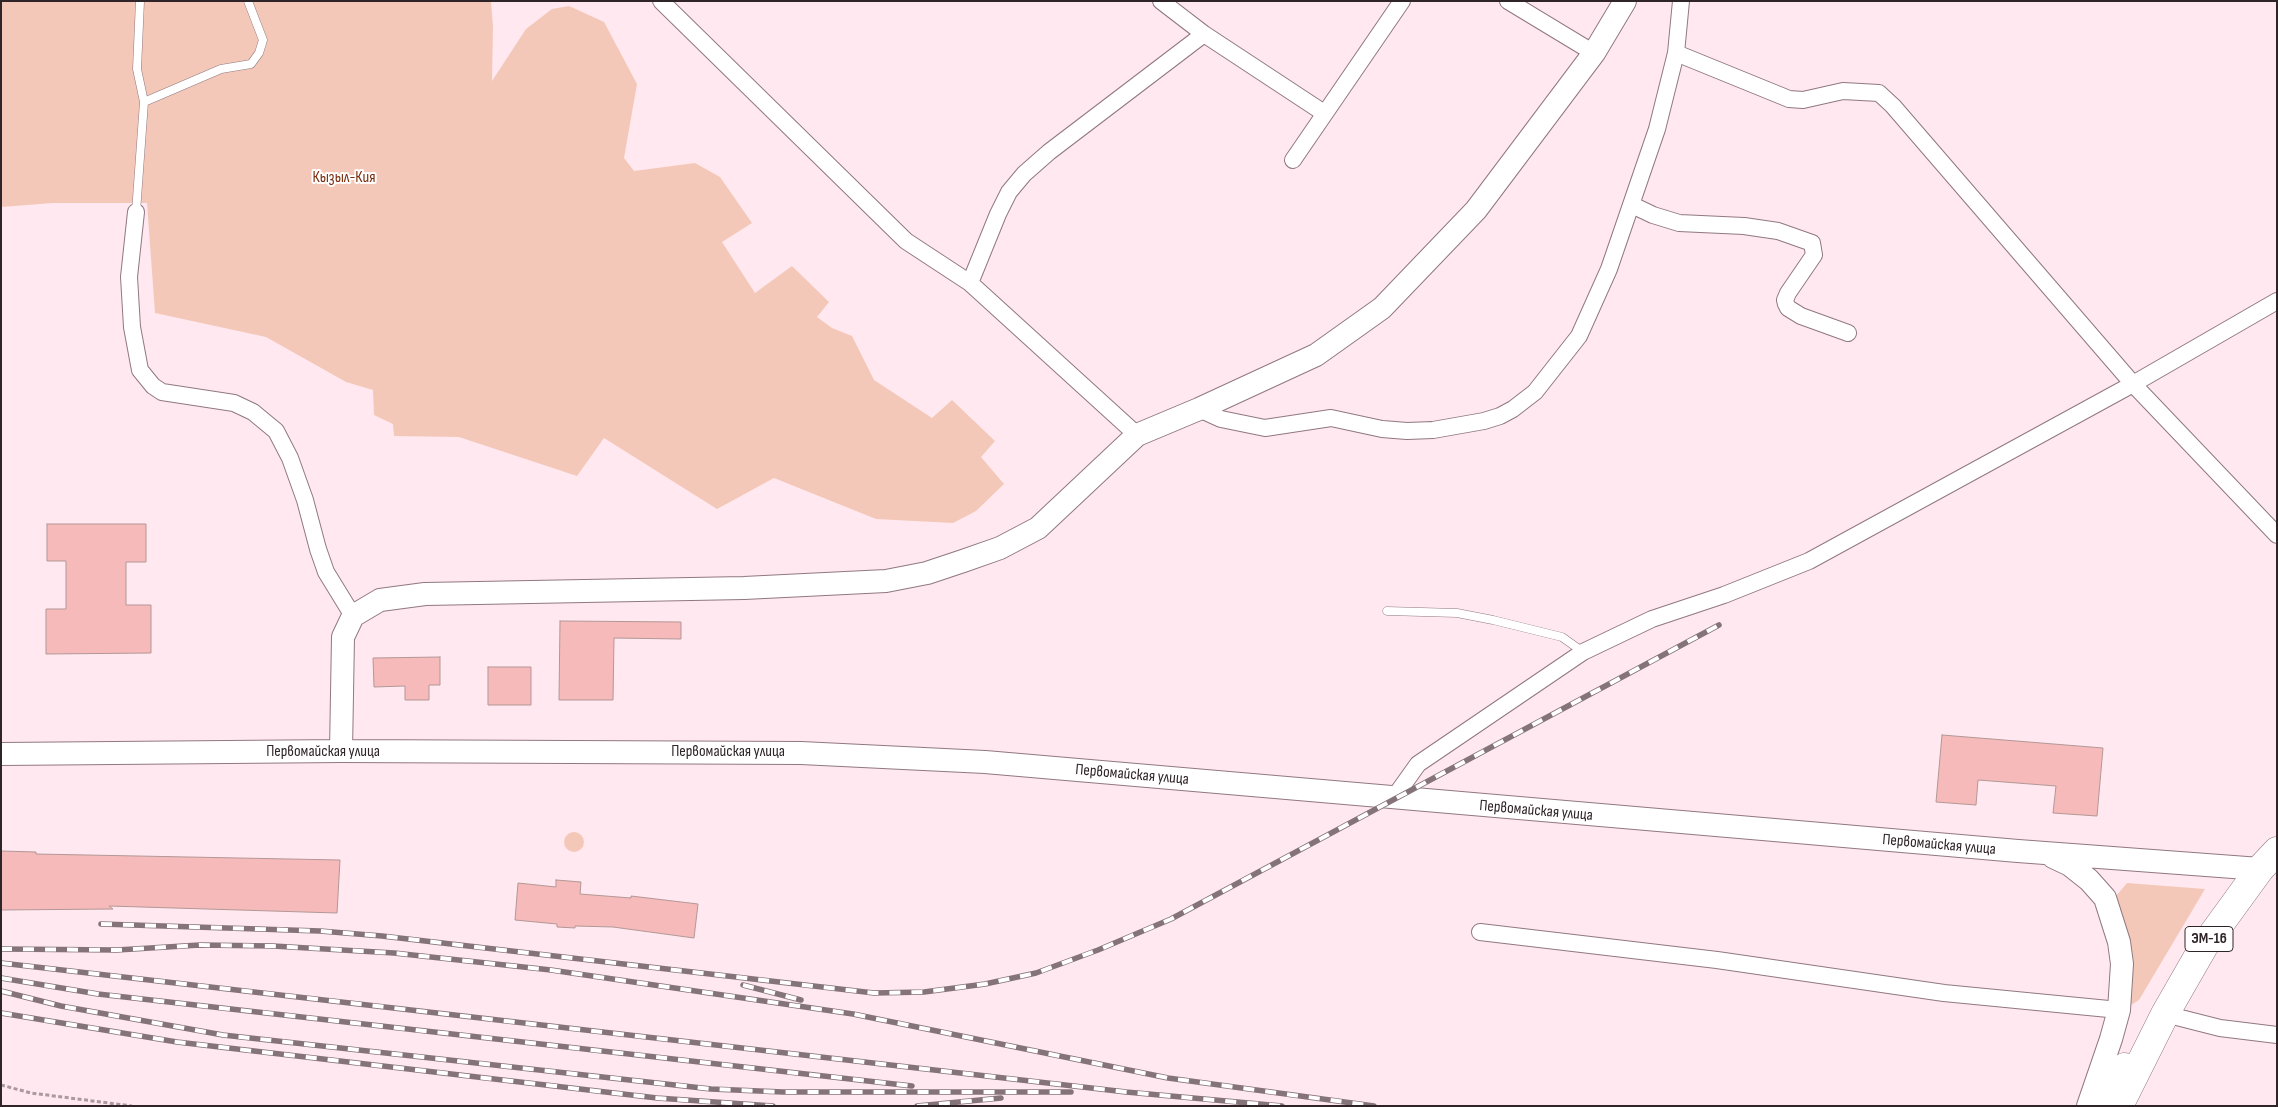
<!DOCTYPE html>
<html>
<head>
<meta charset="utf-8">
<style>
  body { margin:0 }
  #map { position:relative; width:2278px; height:1107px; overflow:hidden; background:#ffe8ef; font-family:"Sofia Sans Condensed",sans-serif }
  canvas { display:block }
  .frame { position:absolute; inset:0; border:2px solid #2f2427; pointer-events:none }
</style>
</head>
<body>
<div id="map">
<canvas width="2278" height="1107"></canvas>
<div class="frame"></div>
</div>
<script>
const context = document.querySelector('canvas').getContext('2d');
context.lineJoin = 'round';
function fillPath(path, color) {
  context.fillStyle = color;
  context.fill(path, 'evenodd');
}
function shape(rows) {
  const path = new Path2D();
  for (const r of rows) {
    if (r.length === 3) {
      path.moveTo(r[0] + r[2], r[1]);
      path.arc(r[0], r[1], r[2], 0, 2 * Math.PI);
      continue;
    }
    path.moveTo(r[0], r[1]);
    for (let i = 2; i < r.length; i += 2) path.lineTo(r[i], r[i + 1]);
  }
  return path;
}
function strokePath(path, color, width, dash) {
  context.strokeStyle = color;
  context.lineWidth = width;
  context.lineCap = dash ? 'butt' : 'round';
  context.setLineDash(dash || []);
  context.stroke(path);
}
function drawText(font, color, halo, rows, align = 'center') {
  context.font = font + ' "Sofia Sans Condensed",sans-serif';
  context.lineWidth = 4;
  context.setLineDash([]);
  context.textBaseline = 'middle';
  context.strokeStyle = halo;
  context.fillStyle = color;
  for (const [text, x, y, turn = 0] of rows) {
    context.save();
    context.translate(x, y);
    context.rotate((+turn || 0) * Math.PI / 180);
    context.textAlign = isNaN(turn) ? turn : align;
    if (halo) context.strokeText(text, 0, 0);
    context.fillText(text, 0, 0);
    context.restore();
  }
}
fillPath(shape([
  [1,1,491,1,493,27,492,81,526,29,552,9,569,6,604,22,637,84,624,158,634,171,695,163,720,177,752,223,722,242,755,293,792,266,829,302,817,317,832,328,852,336,874,380,932,418,952,400,995,441,981,457,1004,484,976,511,953,523,876,519,774,478,717,509,604,438,577,476,459,437,394,436,393,424,374,415,373,390,346,382,266,337,155,313,147,203,53,203,1,207],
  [574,842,10],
  [2127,883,2205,889,2139,1000,2131,1005,2129,940,2116,896]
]), '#f4c8b8');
const building = shape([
  [47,524,146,524,146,562,126,562,126,605,151,605,151,653,46,654,46,609,66,609,66,561,47,561,47,524],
  [560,621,681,622,681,639,614,638,613,700,559,700,560,621],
  [440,657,440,685,429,685,429,700,405,700,405,686,374,687,373,658,440,657],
  [488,667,531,667,531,705,488,705,488,667],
  [1942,735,2103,748,2097,816,2053,813,2056,786,1978,780,1976,805,1936,802,1942,735],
  [1,851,36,852,36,854,340,860,337,913,109,906,113,909,1,910,1,851],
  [556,880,581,882,580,894,631,898,631,896,698,904,694,938,613,927,575,926,575,928,557,927,557,924,515,920,518,883,556,887,556,880]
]);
fillPath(building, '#f6baba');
strokePath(building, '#b39797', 1);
const lane = shape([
  [144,102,221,69,251,64,259,53,263,40,248,1],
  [136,212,144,102,137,69,140,1],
  [1387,611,1457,613,1493,620,1562,637,1583,652]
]);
const street = shape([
  [661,1,906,241,970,283,1137,435],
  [1161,1,1204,34,1324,113],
  [1508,1,1594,53],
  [1676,53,1789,99,1803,100,1843,91,1879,93,1893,106,2133,384,2277,535],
  [1293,160,1402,1],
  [1632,205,1653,215,1679,223,1744,226,1778,231,1812,243,1814,255,1788,293,1785,300,1786,304,1788,308,1801,316,1848,333],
  [136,212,129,277,132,327,140,370,153,386,162,392,234,403,253,412,276,431,290,458,305,500,318,549,326,572,353,616],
  [970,283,998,214,1009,192,1024,174,1049,152,1204,34],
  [1199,409,1221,419,1265,428,1331,418,1382,429,1407,431,1433,430,1484,421,1500,416,1513,409,1535,392,1579,336,1609,269,1657,129,1676,53,1681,1],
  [1393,799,1418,764,1583,652,1652,619,1724,595,1809,561,2133,384,2277,301],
  [1480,932,1717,960,1944,993,2119,1010],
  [2165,1014,2220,1028,2277,1035]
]);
const secondary = shape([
  [341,751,343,637,353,616,380,600,425,594,744,588,886,581,927,573,963,561,1000,548,1038,528,1137,435,1199,409,1316,355,1382,308,1476,210,1594,53,1625,1],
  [1,754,341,751,801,753,985,762,2018,851,2260,869],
  [2053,857,2070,865,2089,880,2105,898,2119,942,2122,964,2119,1010,2111,1039,2088,1106]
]);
const highway = shape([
  [2095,1106,2125,1067],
  [2119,1106,2165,1014,2204,946,2260,869,2277,851]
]);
strokePath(lane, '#917880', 9);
strokePath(street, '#917880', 18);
strokePath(secondary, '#917880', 24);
strokePath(highway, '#917880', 29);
strokePath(shape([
  [1,1085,31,1093,132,1106]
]), '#ab999e', 3, [4, 2.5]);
strokePath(lane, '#fff', 8);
strokePath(street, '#fff', 16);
strokePath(secondary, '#fff', 22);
strokePath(highway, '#fff', 28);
const rail = shape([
  [101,924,320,931,382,936,874,993,924,992,985,984,1036,973,1098,950,1171,919,1719,625],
  [1,949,117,950,200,945,273,946,394,953,551,970,853,1014,1168,1078,1374,1106],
  [1,963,1126,1092,1282,1106],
  [1,978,98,994,912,1086],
  [743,985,801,1000],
  [1,991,61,1006,223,1035,711,1089,783,1092,1071,1092],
  [1,1013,177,1042,657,1098,773,1106],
  [917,1106,1001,1098]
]);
strokePath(rail, '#847479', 5.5);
strokePath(rail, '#fff', 4, [11]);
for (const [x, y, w] of [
  [2209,939,48]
]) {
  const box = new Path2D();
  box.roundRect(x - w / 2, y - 12.5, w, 25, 4);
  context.fillStyle = '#fff';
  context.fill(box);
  strokePath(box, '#2f2427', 1);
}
drawText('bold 15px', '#2f2427', null, [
  ["ЭМ-16",2209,939]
]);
drawText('16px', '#7b2d0c', '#fff', [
  ["Кызыл-Кия",344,178]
]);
drawText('16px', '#2f2427', '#fff', [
  ["Первомайская улица",323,752],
  ["Первомайская улица",728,752],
  ["Первомайская улица",1132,775,5],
  ["Первомайская улица",1536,811,5],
  ["Первомайская улица",1939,845,5]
]);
</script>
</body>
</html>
